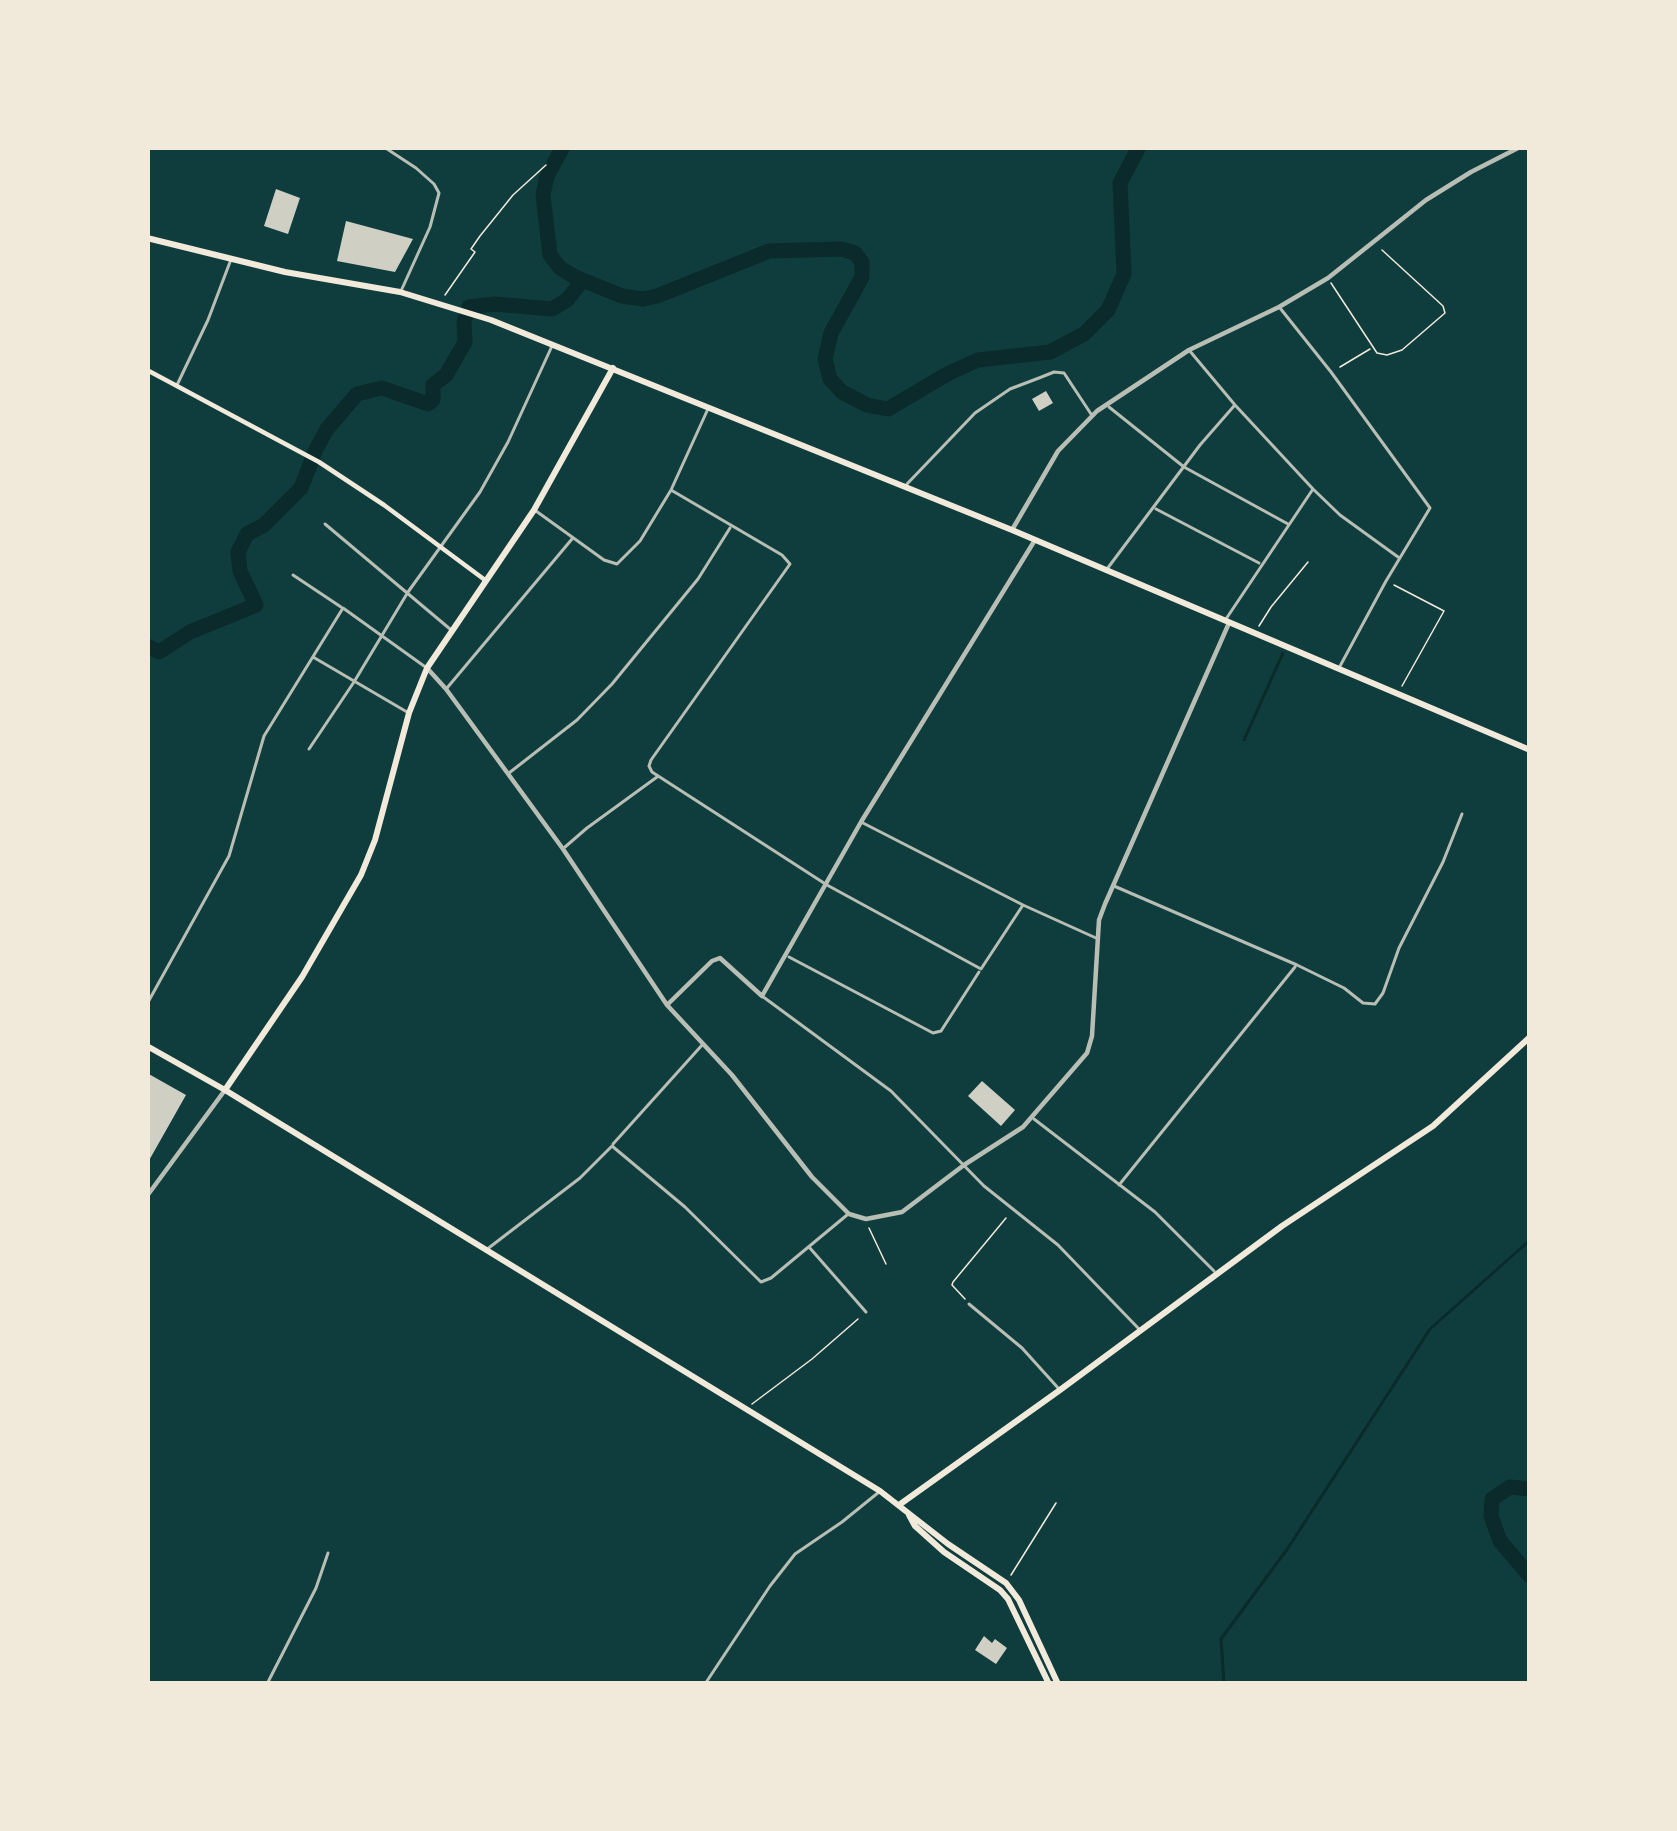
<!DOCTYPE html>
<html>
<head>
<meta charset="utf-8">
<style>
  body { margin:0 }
  #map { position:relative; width:1677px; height:1831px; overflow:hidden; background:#0f3d3e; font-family:Signika,sans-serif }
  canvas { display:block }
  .frame { position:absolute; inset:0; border:150px solid #f1e9da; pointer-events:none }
</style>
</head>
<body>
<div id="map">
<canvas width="1677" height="1831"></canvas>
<div class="frame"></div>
</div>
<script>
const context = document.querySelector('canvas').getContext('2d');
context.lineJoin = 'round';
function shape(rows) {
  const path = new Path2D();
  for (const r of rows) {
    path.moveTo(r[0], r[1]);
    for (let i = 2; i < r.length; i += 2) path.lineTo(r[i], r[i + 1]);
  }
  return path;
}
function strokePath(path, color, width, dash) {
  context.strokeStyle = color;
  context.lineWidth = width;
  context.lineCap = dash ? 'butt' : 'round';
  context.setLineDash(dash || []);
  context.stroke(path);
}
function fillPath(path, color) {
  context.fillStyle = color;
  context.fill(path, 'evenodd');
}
strokePath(shape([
  [1244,740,1283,653],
  [1224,1684,1221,1639,1288,1548,1430,1329,1530,1240]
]), '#0a2a2b', 3);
strokePath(shape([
  [563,147,547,176,543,195,550,255,560,268,575,277,622,296,643,299,657,296,769,251,841,249,855,253,862,262,862,277,831,333,825,359,830,379,842,392,867,405,888,409,949,373,978,360,1050,352,1084,334,1108,310,1124,274,1120,183,1139,147],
  [147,646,159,652,190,632,256,605,240,571,238,552,247,534,264,525,301,488,316,449,327,429,357,394,382,388,428,404,433,400,433,385,446,375,465,342,464,322,469,307,495,304,552,309,567,300,582,281],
  [1530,1489,1510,1487,1492,1499,1491,1516,1500,1541,1530,1576]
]), '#0a2a2b', 15);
fillPath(shape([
  [276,189,300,198,288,234,264,226],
  [346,221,413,239,395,272,337,261],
  [1046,391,1053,403,1039,411,1032,399],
  [147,1073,186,1095,147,1164],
  [982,1081,1015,1110,1001,1126,968,1096],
  [984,1636,992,1643,995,1639,1007,1648,996,1664,975,1650]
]), '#cfcfc3');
strokePath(shape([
  [1331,283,1377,353,1387,355,1402,350,1445,313,1443,306,1382,250],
  [445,295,475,252,471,249,480,236,513,195,546,165],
  [1340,367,1370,349],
  [1394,585,1444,611,1402,686],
  [1259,626,1271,607,1308,562],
  [869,1228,886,1264],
  [965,1299,952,1285,953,1282,1006,1218],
  [752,1404,812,1359,858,1319],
  [1011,1575,1056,1503]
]), '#f1e9da', 1.5);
strokePath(shape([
  [384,147,416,168,434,184,439,193,430,227,401,291],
  [1280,308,1331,372,1430,508,1386,581,1339,668],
  [1189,350,1235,405,1313,489,1340,515,1398,557],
  [177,385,208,320,230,262],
  [1109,407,1184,467,1288,524],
  [907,484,975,413,1010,389,1039,378,1054,372,1064,373,1091,414],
  [671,490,782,555,790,564,651,760,649,766,652,772,827,885,981,969,1023,905],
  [1156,509,1259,563],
  [536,511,604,560,617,564,640,541,671,490,707,411],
  [325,524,450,629],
  [1107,569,1200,445,1234,406],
  [293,575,341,607],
  [1226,619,1313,489],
  [313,657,407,712],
  [447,688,572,539],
  [309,749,354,682,408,592,480,492,508,442,552,346],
  [509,773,577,720,612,684,698,579,730,528],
  [863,823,1023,905,1096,938],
  [565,847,587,828,657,777],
  [1114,886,1297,965,1344,988,1363,1003,1375,1004,1383,993,1399,948,1443,862,1462,814],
  [789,957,933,1033,941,1031,979,972],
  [762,996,891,1091,984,1186,1058,1245,1139,1329],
  [147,1004,229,856,264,736,343,608,424,666],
  [1034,1119,1155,1212,1214,1271],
  [613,1144,703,1044],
  [1119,1185,1295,967],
  [809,1247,866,1312],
  [486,1250,580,1178,612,1146,685,1207,761,1282,771,1278,847,1215],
  [969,1304,1022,1348,1059,1389],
  [267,1684,316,1588,328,1553],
  [705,1684,770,1586,795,1554,842,1522,879,1492]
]), '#b8beb3', 3);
strokePath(shape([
  [1012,530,1058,451,1097,411,1189,350,1279,307,1328,278,1426,200,1471,172,1520,147],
  [427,668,446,689,563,849,667,1005,732,1075,812,1177,849,1214,866,1219,902,1212,964,1165,1023,1127,1087,1053,1092,1036,1099,920,1105,904,1229,623],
  [667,1005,712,961,720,958,762,996,861,822,1035,540],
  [147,1196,225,1090]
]), '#b8beb3', 4.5);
strokePath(shape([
  [147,370,319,462,384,505,485,580]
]), '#f1e9da', 4.5);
strokePath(shape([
  [225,1090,302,977,361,875,375,840,409,713,427,668,534,510,613,368],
  [899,1505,1060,1390,1282,1226,1433,1126,1530,1037]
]), '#f1e9da', 6);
strokePath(shape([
  [147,238,285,272,400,292,491,320,1012,530,1530,750],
  [147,1046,225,1090,880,1491,948,1544,1006,1583,1019,1600,1058,1684],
  [909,1515,915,1526,944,1552,1000,1590,1008,1599,1049,1684]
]), '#f1e9da', 6);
</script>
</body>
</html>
